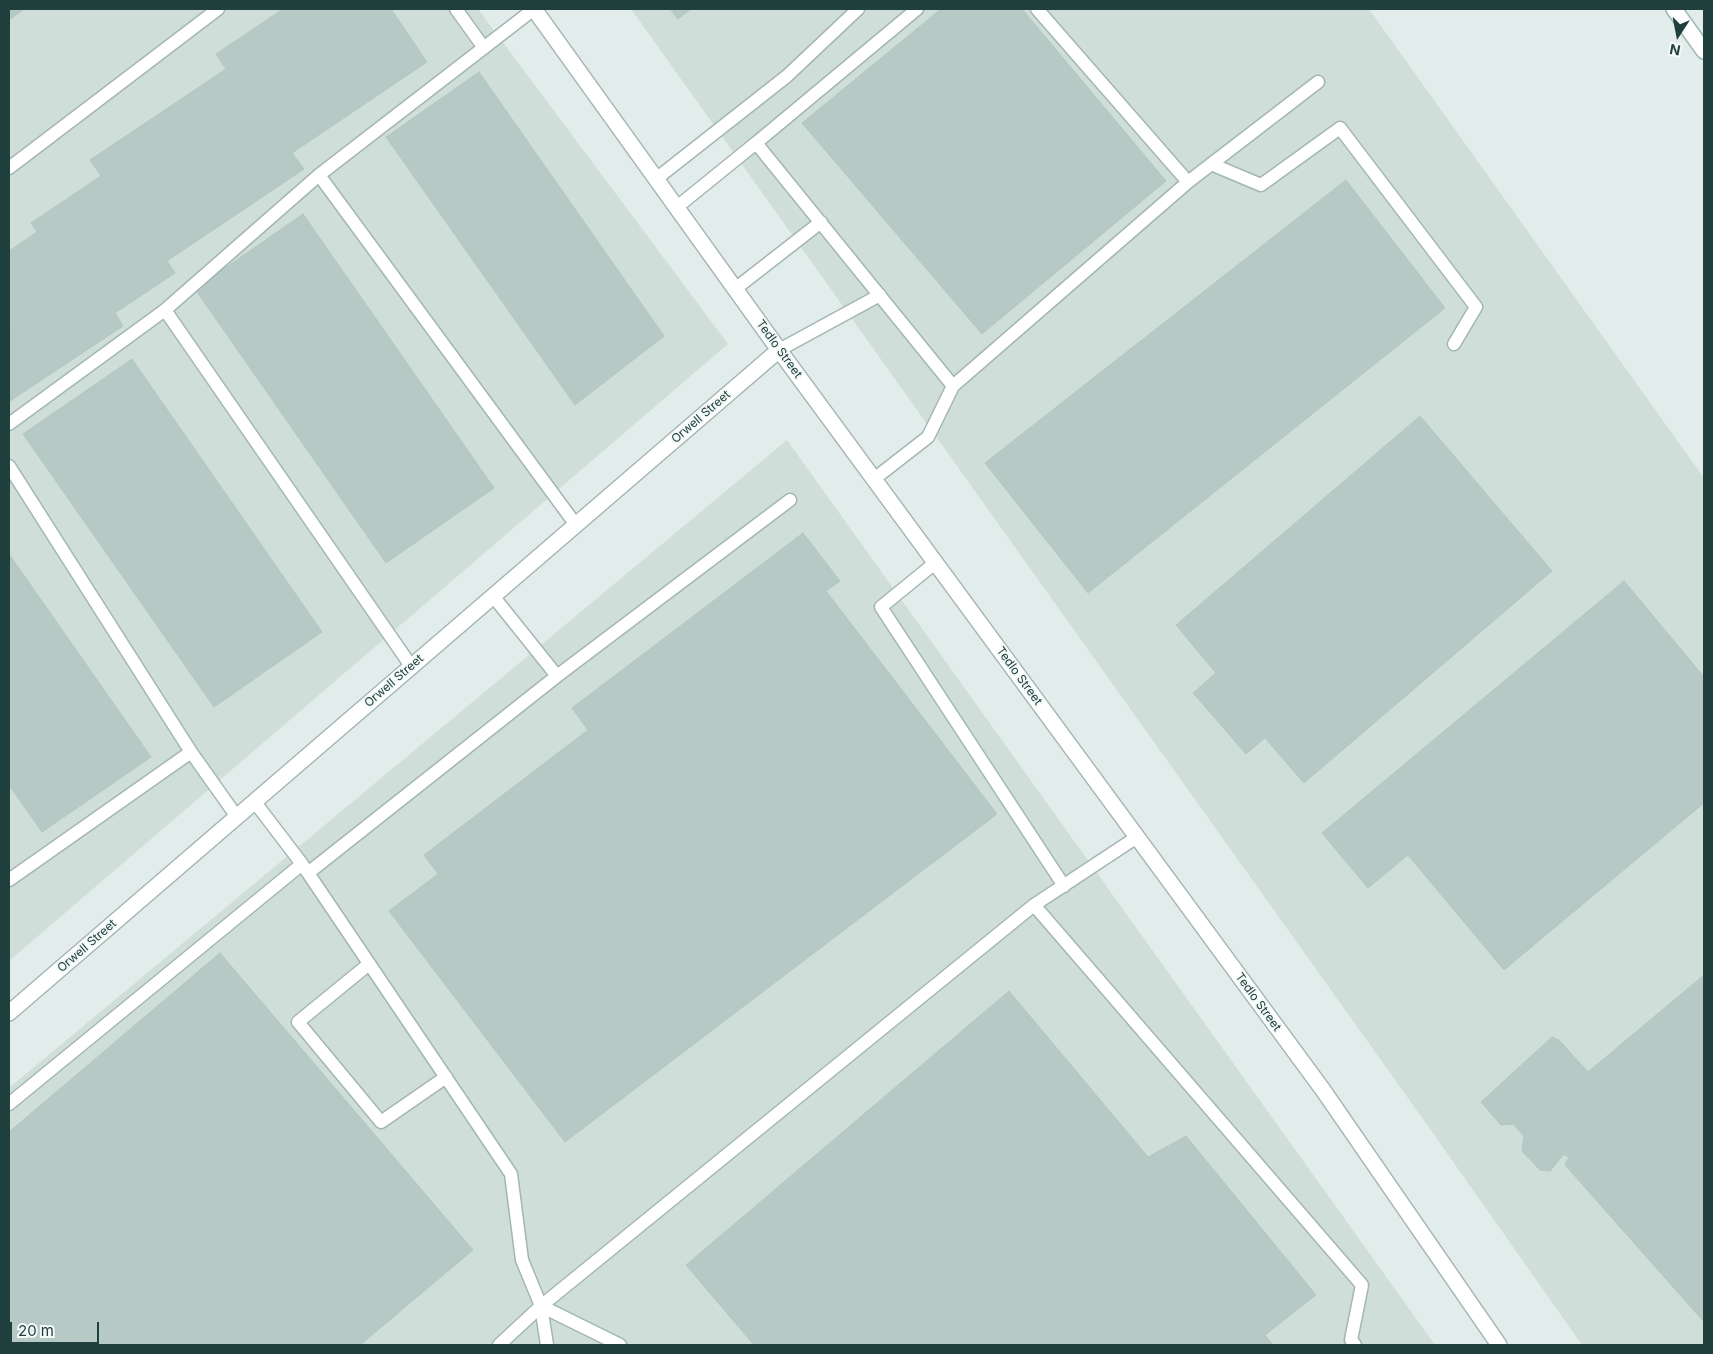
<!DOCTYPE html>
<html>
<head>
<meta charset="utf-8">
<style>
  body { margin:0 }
  #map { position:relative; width:1713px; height:1354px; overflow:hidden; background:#e2edeb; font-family:Inter,sans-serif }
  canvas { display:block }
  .frame { position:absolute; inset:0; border:10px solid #20403e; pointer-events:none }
  .north { position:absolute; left:1653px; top:10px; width:50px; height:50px; -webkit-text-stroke:4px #f3f9f7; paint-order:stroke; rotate:191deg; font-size:14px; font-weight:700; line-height:20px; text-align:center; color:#20403e }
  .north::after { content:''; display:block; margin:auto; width:18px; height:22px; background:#20403e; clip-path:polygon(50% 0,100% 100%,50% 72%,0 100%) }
  .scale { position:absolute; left:10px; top:1322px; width:89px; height:22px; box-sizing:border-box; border:2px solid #20403e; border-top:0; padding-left:6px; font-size:15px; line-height:18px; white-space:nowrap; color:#20403e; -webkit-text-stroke:4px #f3f9f7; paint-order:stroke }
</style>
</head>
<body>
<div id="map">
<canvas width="1713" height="1354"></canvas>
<div class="frame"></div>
<div class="north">N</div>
<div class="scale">20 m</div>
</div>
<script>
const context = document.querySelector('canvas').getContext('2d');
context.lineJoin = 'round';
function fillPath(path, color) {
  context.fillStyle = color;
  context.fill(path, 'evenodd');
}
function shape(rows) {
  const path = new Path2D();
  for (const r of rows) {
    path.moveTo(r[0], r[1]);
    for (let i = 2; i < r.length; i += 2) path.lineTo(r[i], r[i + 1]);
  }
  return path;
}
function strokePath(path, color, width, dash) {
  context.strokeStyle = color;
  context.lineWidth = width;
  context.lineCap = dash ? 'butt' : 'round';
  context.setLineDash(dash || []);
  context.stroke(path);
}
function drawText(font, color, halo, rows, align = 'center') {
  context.font = font + ' Inter,sans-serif';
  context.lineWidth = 4;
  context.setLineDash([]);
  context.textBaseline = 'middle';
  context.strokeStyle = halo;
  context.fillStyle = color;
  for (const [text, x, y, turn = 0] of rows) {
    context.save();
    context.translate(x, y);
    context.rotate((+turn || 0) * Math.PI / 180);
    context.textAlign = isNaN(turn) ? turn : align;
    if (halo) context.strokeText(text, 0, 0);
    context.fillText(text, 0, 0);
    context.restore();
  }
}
fillPath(shape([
  [9,9,478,9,728,344,9,961],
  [631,9,1369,9,1704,478,1704,1345,1582,1345,1430,1129],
  [787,440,1435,1345,9,1345,9,1088]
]), '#d0deda');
const building = shape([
  [9,9,24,9,9,20,9,9],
  [283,9,391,9,427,62,292,153,304,169,167,261,175,273,115,313,123,326,10,401,9,251,37,232,31,223,101,176,90,160,226,69,216,54,283,9],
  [670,9,691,9,678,19,670,9],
  [941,9,1022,9,1166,181,982,334,802,123,941,9],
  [479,72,664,336,575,405,386,137,479,72],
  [1346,180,1445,308,1088,593,985,463,1346,180],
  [303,214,494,488,386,563,195,289,303,214],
  [132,359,322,632,214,707,23,434,132,359],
  [1420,416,1552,571,1304,783,1265,738,1246,754,1193,693,1216,673,1176,625,1420,416],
  [803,533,840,581,826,591,997,814,565,1142,389,911,438,874,424,855,588,730,572,708,803,533],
  [9,554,151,757,42,832,9,785,9,554],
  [1624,581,1704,677,1704,803,1504,970,1408,855,1368,888,1322,833,1624,581],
  [220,953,473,1250,360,1345,9,1345,9,1132,220,953],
  [1704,975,1704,1322,1566,1166,1565,1163,1569,1158,1564,1154,1550,1171,1540,1170,1522,1151,1524,1136,1513,1124,1501,1125,1481,1102,1552,1037,1559,1040,1588,1072,1704,975],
  [1009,991,1148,1157,1186,1136,1316,1295,1265,1335,1273,1345,754,1345,686,1265,1009,991]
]);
fillPath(building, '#b7c9c4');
strokePath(building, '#b3c8c3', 1);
const lane = shape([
  [456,9,484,48],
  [534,9,319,175,576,525],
  [1037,9,1188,182,1318,82],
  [756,143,917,9],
  [1211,164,1261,185,1340,128,1476,307,1454,344],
  [9,168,218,9],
  [319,175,165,310,411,666],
  [656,179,787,76,858,9],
  [677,207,756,143,953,386,928,437,874,479],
  [735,289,821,222],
  [779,350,880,295],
  [953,386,1188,182],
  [9,424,165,310],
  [9,466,191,752,237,817],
  [935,563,881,607,1064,886],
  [493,596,557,676,790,500],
  [302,864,511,1174,522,1260,541,1306,499,1345],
  [308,873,557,676],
  [9,880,191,752],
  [1034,905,1362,1285,1351,1340,1355,1345],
  [369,964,298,1022,381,1122,446,1077],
  [9,1104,302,864,254,801],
  [541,1306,1034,905,1137,837],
  [541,1306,620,1345],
  [541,1306,547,1345]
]);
const street = shape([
  [534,9,779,350,1323,1090,1499,1345],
  [9,1013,779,350]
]);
const secondary = shape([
  [1674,9,1704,51]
]);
strokePath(lane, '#a4b6b4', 15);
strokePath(street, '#a4b6b4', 18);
strokePath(secondary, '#9fbab6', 18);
strokePath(lane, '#fff', 12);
strokePath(street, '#fff', 15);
strokePath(secondary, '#fff', 15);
drawText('12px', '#20403e', '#f3f9f7', [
  ["Tedlo Street",779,349,54],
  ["Orwell Street",701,417,-41],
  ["Tedlo Street",1019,676,54],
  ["Orwell Street",394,681,-41],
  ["Orwell Street",87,946,-41],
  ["Tedlo Street",1258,1002,54]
]);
</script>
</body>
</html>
